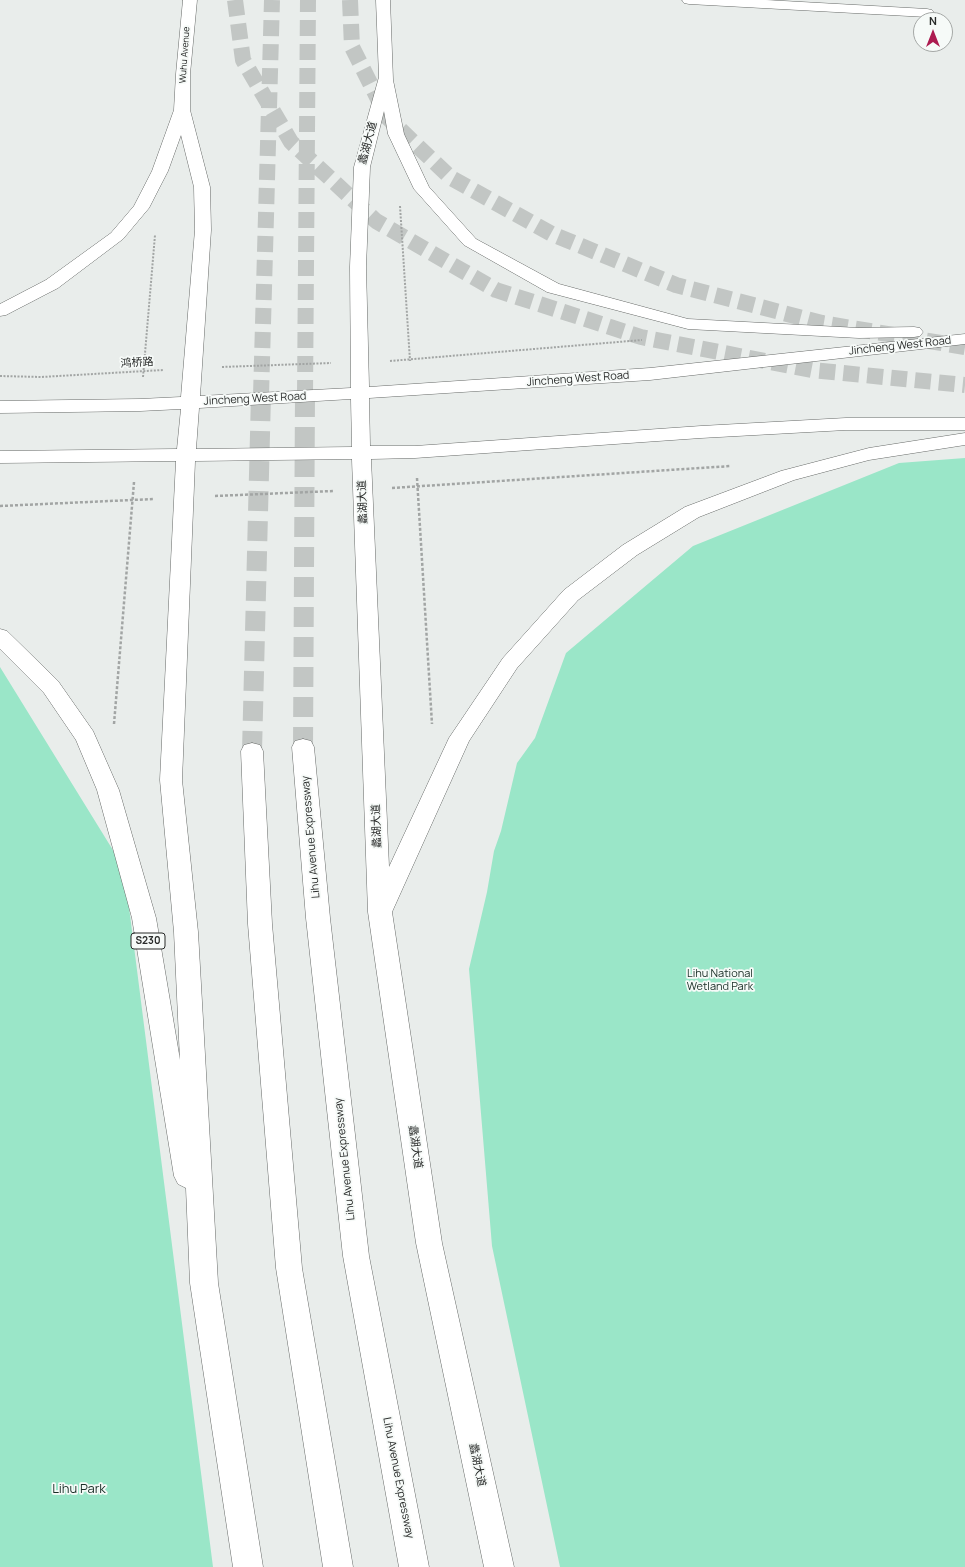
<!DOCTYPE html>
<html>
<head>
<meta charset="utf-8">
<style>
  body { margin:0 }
  #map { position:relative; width:965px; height:1567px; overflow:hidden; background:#e9edeb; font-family:Manrope,sans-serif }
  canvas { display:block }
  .north { position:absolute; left:913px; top:12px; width:40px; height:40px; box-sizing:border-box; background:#f6faf8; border:1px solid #a4a7a5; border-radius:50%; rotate:0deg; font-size:11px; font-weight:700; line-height:16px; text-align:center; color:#282a29 }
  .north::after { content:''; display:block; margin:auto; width:14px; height:18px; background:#ac1b50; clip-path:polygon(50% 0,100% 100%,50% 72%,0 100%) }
</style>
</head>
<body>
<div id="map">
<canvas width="965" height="1567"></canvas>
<div class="north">N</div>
</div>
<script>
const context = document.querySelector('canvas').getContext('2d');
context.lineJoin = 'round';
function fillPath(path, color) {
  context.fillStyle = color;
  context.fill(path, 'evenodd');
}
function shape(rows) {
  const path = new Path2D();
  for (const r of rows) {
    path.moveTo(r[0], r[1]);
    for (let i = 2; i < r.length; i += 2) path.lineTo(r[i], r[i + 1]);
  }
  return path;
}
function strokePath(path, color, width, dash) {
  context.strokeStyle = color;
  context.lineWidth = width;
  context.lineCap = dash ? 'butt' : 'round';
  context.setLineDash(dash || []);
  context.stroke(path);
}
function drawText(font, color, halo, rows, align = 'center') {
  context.font = font + ' Manrope,"Noto Sans SC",sans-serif';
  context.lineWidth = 3.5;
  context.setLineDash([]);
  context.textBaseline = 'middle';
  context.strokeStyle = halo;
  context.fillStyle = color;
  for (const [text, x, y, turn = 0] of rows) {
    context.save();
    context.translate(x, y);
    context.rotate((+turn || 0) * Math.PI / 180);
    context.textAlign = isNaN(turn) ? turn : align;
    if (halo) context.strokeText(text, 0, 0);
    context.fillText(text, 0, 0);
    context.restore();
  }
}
fillPath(shape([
  [965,458,965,1567,560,1567,492,1246,469,969,487,892,494,851,501,831,517,763,535,738,566,653,693,546,899,463],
  [0,667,124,868,213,1567,0,1567]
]), '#9ae6c8');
strokePath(shape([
  [235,0,243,60,291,142,376,221,496,290,641,337,812,370,965,385],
  [350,0,352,47,387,117,451,178,552,234,676,285,822,323,965,347],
  [261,396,272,0],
  [305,396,308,0]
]), '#c2c6c4', 16, [16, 8]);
strokePath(shape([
  [303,747,305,395],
  [252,751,261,395]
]), '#c2c6c4', 20, [20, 10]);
const minor = shape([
  [682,0,766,0,927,9,932,10,934,13,932,16,927,17,689,4,684,3,682,0]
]);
const major = shape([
  [183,0,197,0,190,74,190,110,210,187,211,230,200,396,351,388,350,267,354,167,379,77,376,0,390,0,393,80,404,134,429,187,476,239,559,284,688,319,859,328,914,327,920,328,923,332,920,336,914,337,859,338,688,329,547,292,464,245,414,189,388,134,384,111,370,167,366,267,369,387,650,368,965,334,965,344,650,380,369,398,370,446,415,446,701,426,846,418,965,418,965,430,846,430,701,438,415,458,371,459,389,867,449,738,503,658,564,590,623,545,685,507,781,471,869,448,965,433,965,445,869,460,794,480,699,517,637,555,578,600,517,668,469,741,392,912,442,1243,514,1567,484,1567,416,1243,368,912,352,459,195,461,182,780,198,932,218,1283,263,1567,233,1567,190,1283,186,1188,178,1184,174,1176,132,918,97,790,76,740,44,693,0,649,0,629,7,631,58,681,93,731,119,790,156,918,180,1060,174,932,160,780,176,461,0,463,0,451,177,449,181,409,140,411,0,413,0,401,140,399,181,397,195,230,194,187,181,135,168,171,149,208,123,239,58,288,6,315,0,316,0,304,46,280,111,233,134,206,152,171,174,110,176,74,183,0],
  [351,399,352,447,196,449,199,408,351,399]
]);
const highway = shape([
  [303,739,311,741,314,747,330,918,369,1256,429,1567,399,1567,343,1256,306,918,292,747,295,741,303,739],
  [252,743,260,745,263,751,272,924,302,1268,353,1567,323,1567,276,1268,248,924,241,751,244,745,252,743]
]);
strokePath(minor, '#676a68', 1);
strokePath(major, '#676a68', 1);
strokePath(highway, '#676a68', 1);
strokePath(shape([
  [400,206,410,361],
  [390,361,642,340],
  [222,367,331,363],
  [0,376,41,377,163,370],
  [143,377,155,235]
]), '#a2a5a4', 2, [2, 1.5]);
strokePath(shape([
  [417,478,432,724],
  [392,488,731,466],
  [215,496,333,491],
  [0,506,154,499],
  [114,724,134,482]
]), '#a2a5a4', 2.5, [3, 2]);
fillPath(minor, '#fff');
fillPath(major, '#fff');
fillPath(highway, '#fff');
drawText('9px', '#282a29', '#f6faf8', [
  ["Wuhu Avenue",185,55,-86]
]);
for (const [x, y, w] of [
  [148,941,34]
]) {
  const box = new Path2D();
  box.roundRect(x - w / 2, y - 8, w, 16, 3);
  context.fillStyle = '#f6faf8';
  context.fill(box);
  strokePath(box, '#282a29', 1);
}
drawText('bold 10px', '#282a29', null, [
  ["S230",148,941]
]);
drawText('11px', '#282a29', '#f6faf8', [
  ["蠡湖大道",368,143,-75],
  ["Jincheng West Road",900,346,-6],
  ["鸿桥路",137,363,-3],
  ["Jincheng West Road",578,379,-4],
  ["Jincheng West Road",255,399,-3],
  ["蠡湖大道",363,502,-92],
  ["蠡湖大道",377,826,-92],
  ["Lihu Avenue Expressway",311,837,-95],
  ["蠡湖大道",415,1147,82],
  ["Lihu Avenue Expressway",345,1159,-96],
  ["蠡湖大道",477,1465,78],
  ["Lihu Avenue Expressway",398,1478,79]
]);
drawText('11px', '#192e26', '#f6faf8', [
  ["Lihu National",720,974],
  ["Wetland Park",720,987]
]);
drawText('13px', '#192e26', '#f6faf8', [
  ["Lihu Park",79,1489]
]);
</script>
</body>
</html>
